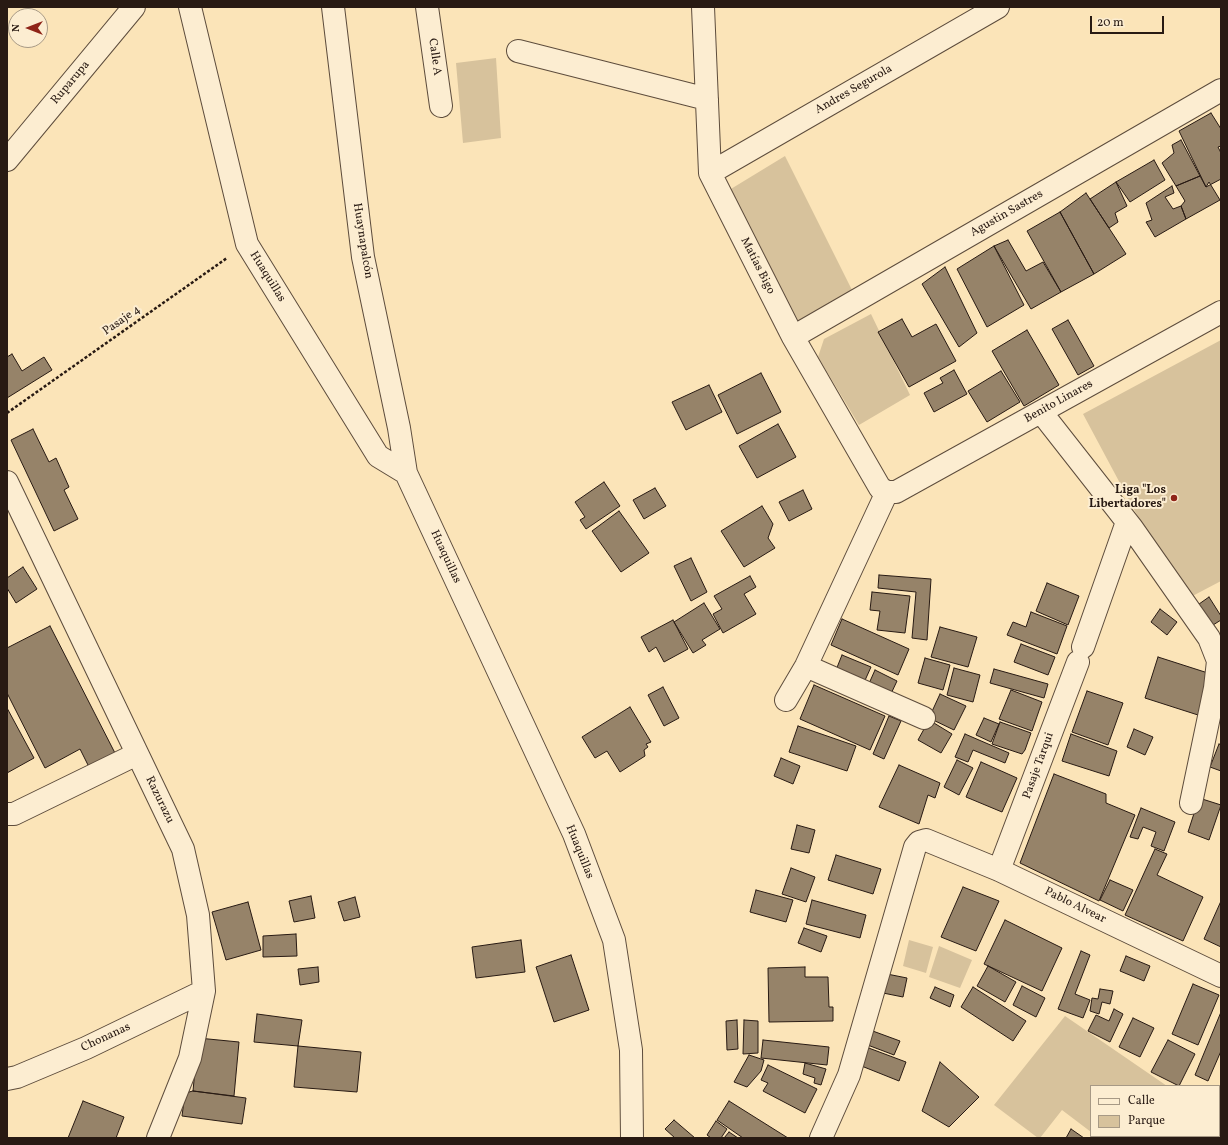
<!DOCTYPE html>
<html>
<head>
<meta charset="utf-8">
<style>
  body { margin:0 }
  #map { position:relative; width:1228px; height:1145px; overflow:hidden; background:#fbe4b8; font-family:Vollkorn,serif }
  canvas { display:block }
  .frame { position:absolute; inset:0; border:8px solid #281a13; pointer-events:none }
  .legend { position:absolute; left:1090px; top:1085px; width:130px; height:52px; box-sizing:border-box; background:#fcedd1; border:1px solid #a79985; margin:0; padding:5px 7px; list-style:none; font-size:12px; color:#281a13 }
  .legend li { display:flex; align-items:center; gap:8px; height:20px }
  .legend b { width:20px; border:1px solid #a79985 }
  .north { position:absolute; left:8px; top:8px; width:40px; height:40px; box-sizing:border-box; background:#fcedd1; border:1px solid #a79985; border-radius:50%; rotate:270deg; font-size:11px; font-weight:700; line-height:16px; text-align:center; color:#281a13 }
  .north::after { content:''; display:block; margin:auto; width:14px; height:18px; background:#8f2418; clip-path:polygon(50% 0,100% 100%,50% 72%,0 100%) }
  .scale { position:absolute; left:1090px; top:16px; width:74px; height:18px; box-sizing:border-box; border:2px solid #281a13; border-top:0; padding-left:5px; font-size:12px; line-height:14px; white-space:nowrap; color:#281a13; -webkit-text-stroke:3px #fcedd1; paint-order:stroke }
</style>
</head>
<body>
<div id="map">
<canvas width="1228" height="1145"></canvas>
<div class="frame"></div>
<ul class="legend">
<li><b style="height:5px;background:#fcedd1"></b>Calle</li>
<li><b style="height:11px;background:#d7c29c"></b>Parque</li>
</ul>
<div class="north">N</div>
<div class="scale">20 m</div>
</div>
<script>
const context = document.querySelector('canvas').getContext('2d');
context.lineJoin = 'round';
function fillPath(path, color) {
  context.fillStyle = color;
  context.fill(path, 'evenodd');
}
function shape(rows) {
  const path = new Path2D();
  for (const r of rows) {
    path.moveTo(r[0], r[1]);
    for (let i = 2; i < r.length; i += 2) path.lineTo(r[i], r[i + 1]);
  }
  return path;
}
function strokePath(path, color, width, dash) {
  context.strokeStyle = color;
  context.lineWidth = width;
  context.lineCap = dash ? 'butt' : 'round';
  context.setLineDash(dash || []);
  context.stroke(path);
}
function drawText(font, color, halo, rows, align = 'center') {
  context.font = font + ' Vollkorn,serif';
  context.lineWidth = 4;
  context.setLineDash([]);
  context.textBaseline = 'middle';
  context.strokeStyle = halo;
  context.fillStyle = color;
  for (const [text, x, y, turn = 0] of rows) {
    context.save();
    context.translate(x, y);
    context.rotate((+turn || 0) * Math.PI / 180);
    context.textAlign = isNaN(turn) ? turn : align;
    if (halo) context.strokeText(text, 0, 0);
    context.fillText(text, 0, 0);
    context.restore();
  }
}
fillPath(shape([
  [496,58,501,138,463,143,456,63],
  [785,156,857,300,789,329,721,195],
  [871,314,910,395,859,425,818,357,824,339],
  [1221,340,1221,581,1183,601,1083,414],
  [909,940,933,947,926,973,903,966],
  [939,946,972,960,960,988,929,977],
  [1065,1016,1167,1086,1091,1086,1091,1132,1062,1110,1040,1138,1038,1138,994,1105],
  [1096,1136,1202,1136,1200,1138,1099,1138]
]), '#d7c29c');
const building = shape([
  [1211,113,1221,129,1221,146,1218,147,1221,153,1221,179,1206,187,1179,131,1211,113],
  [1181,140,1200,176,1176,186,1162,163,1174,153,1172,145,1181,140],
  [1154,160,1165,180,1130,202,1116,182,1154,160],
  [1200,176,1206,187,1209,182,1220,200,1186,219,1181,206,1185,201,1176,186,1200,176],
  [1116,182,1127,206,1115,213,1118,222,1109,228,1090,199,1116,182],
  [1172,186,1174,193,1165,197,1173,209,1181,206,1186,219,1155,237,1146,222,1152,220,1146,203,1172,186],
  [1086,193,1126,254,1094,274,1060,212,1086,193],
  [1060,212,1094,274,1061,292,1027,231,1060,212],
  [1008,240,1026,271,1043,262,1061,292,1031,309,994,246,1008,240],
  [994,246,1024,305,987,327,957,269,994,246],
  [945,267,977,333,959,347,922,284,945,267],
  [902,319,912,337,936,324,956,361,909,387,878,332,902,319],
  [1068,320,1094,366,1078,375,1052,329,1068,320],
  [1027,330,1059,385,1024,406,992,351,1027,330],
  [12,354,22,371,44,357,52,370,7,398,7,357,12,354],
  [954,370,967,394,934,412,924,393,943,383,940,378,954,370],
  [1001,371,1020,402,987,422,968,391,1001,371],
  [761,373,781,412,737,434,718,395,761,373],
  [709,385,722,412,686,430,672,402,709,385],
  [778,424,796,457,757,478,739,446,778,424],
  [33,429,49,462,56,458,69,487,64,490,78,519,54,531,11,440,33,429],
  [604,482,620,506,586,529,580,520,585,517,575,502,604,482],
  [655,488,666,506,644,519,633,500,655,488],
  [803,490,812,509,789,521,779,502,803,490],
  [762,506,773,524,768,538,775,548,744,567,721,531,762,506],
  [619,511,649,553,621,572,592,531,619,511],
  [691,558,707,592,691,601,674,566,691,558],
  [23,567,37,589,16,603,7,588,7,578,23,567],
  [879,575,931,579,927,640,912,638,916,592,878,588,879,575],
  [750,576,756,587,744,594,756,614,723,633,713,614,722,609,714,596,750,576],
  [1047,583,1079,596,1068,625,1036,611,1047,583],
  [872,592,910,596,905,633,877,630,880,611,870,610,872,592],
  [1209,597,1221,616,1221,620,1205,630,1192,609,1209,597],
  [704,603,720,629,702,640,706,645,693,653,674,622,704,603],
  [1160,609,1177,622,1167,635,1151,622,1160,609],
  [1031,612,1067,626,1057,654,1007,635,1013,622,1026,627,1031,612],
  [842,619,909,649,898,675,831,645,842,619],
  [673,620,688,649,664,662,656,647,649,652,641,637,673,620],
  [50,626,116,755,90,769,80,749,45,768,7,693,7,648,50,626],
  [940,627,977,637,968,667,931,657,940,627],
  [1021,644,1055,657,1048,675,1014,662,1021,644],
  [842,655,871,667,862,687,834,675,842,655],
  [1158,657,1211,674,1198,715,1145,698,1158,657],
  [925,658,950,665,943,690,918,683,925,658],
  [954,668,980,675,973,702,947,695,954,668],
  [994,669,1048,684,1044,698,990,683,994,669],
  [875,670,897,681,889,698,867,688,875,670],
  [814,685,885,716,870,750,800,719,814,685],
  [663,687,679,718,664,726,648,695,663,687],
  [1011,690,1042,702,1032,731,999,719,1011,690],
  [1087,691,1123,703,1108,745,1072,732,1087,691],
  [940,694,966,706,954,730,929,718,940,694],
  [630,707,651,742,646,744,648,747,644,750,645,756,620,772,607,751,595,758,582,737,630,707],
  [7,708,34,758,7,773,7,708],
  [889,716,901,721,884,759,873,754,889,716],
  [984,718,999,724,991,742,976,735,984,718],
  [929,720,952,734,941,753,918,740,929,720],
  [1000,722,1031,733,1025,750,1022,754,992,744,1000,722],
  [798,726,856,746,847,771,789,752,798,726],
  [1134,729,1153,737,1145,755,1127,747,1134,729],
  [965,734,1009,753,1005,763,973,750,968,762,955,757,965,734],
  [1071,734,1117,751,1109,776,1062,761,1071,734],
  [1219,744,1221,745,1221,771,1210,767,1219,744],
  [781,758,800,766,793,784,774,776,781,758],
  [957,760,973,768,959,795,944,787,957,760],
  [981,762,1017,778,1002,812,966,797,981,762],
  [899,765,940,783,935,798,928,795,919,824,879,807,899,765],
  [1054,774,1106,794,1106,803,1135,815,1099,901,1020,863,1054,774],
  [1199,798,1221,805,1209,840,1188,832,1199,798],
  [1141,808,1175,822,1164,851,1151,846,1156,832,1143,827,1138,839,1130,837,1141,808],
  [797,825,815,830,809,853,791,849,797,825],
  [1155,849,1167,854,1157,875,1203,897,1183,941,1125,915,1155,849],
  [836,855,881,869,873,894,828,880,836,855],
  [791,868,815,877,806,902,782,894,791,868],
  [1110,880,1133,890,1123,911,1100,900,1110,880],
  [963,887,999,901,976,951,941,937,963,887],
  [756,890,793,900,786,922,750,912,756,890],
  [311,896,315,918,294,922,289,901,311,896],
  [355,897,360,917,344,921,338,902,355,897],
  [812,900,866,915,860,938,806,924,812,900],
  [1221,901,1221,947,1204,939,1221,901],
  [248,902,261,950,226,960,212,912,248,902],
  [1005,920,1062,948,1042,991,984,964,1005,920],
  [804,928,827,936,821,952,798,943,804,928],
  [296,934,297,956,263,957,263,936,296,934],
  [521,940,525,972,476,978,472,947,521,940],
  [1081,951,1090,955,1075,994,1090,1000,1083,1018,1058,1009,1081,951],
  [571,955,589,1010,554,1022,536,967,571,955],
  [1126,956,1150,966,1144,981,1120,971,1126,956],
  [988,966,1016,982,1005,1002,977,986,988,966],
  [318,967,319,982,300,985,298,969,318,967],
  [805,967,805,977,828,977,829,1007,833,1007,833,1021,769,1022,768,968,805,967],
  [887,974,907,978,903,997,883,993,887,974],
  [1193,984,1219,995,1198,1045,1172,1034,1193,984],
  [1022,986,1045,998,1036,1017,1013,1005,1022,986],
  [935,987,954,995,950,1007,930,998,935,987],
  [973,987,1026,1021,1013,1041,961,1007,973,987],
  [1100,989,1113,991,1110,1004,1102,1002,1099,1014,1090,1011,1092,998,1098,999,1100,989],
  [1114,1009,1123,1014,1110,1042,1088,1031,1096,1015,1109,1021,1114,1009],
  [1221,1012,1221,1051,1208,1081,1195,1075,1221,1012],
  [257,1014,302,1020,298,1046,254,1042,257,1014],
  [1133,1018,1154,1028,1140,1057,1119,1047,1133,1018],
  [737,1020,738,1049,727,1050,726,1021,737,1020],
  [744,1020,758,1021,758,1053,743,1054,744,1020],
  [870,1030,900,1041,894,1055,865,1044,870,1030],
  [198,1038,239,1042,234,1096,193,1091,198,1038],
  [763,1040,829,1047,827,1065,761,1058,763,1040],
  [1168,1040,1195,1054,1179,1086,1151,1072,1168,1040],
  [298,1046,361,1052,357,1092,294,1087,298,1046],
  [866,1047,906,1062,899,1081,859,1065,866,1047],
  [749,1055,764,1060,761,1071,747,1087,734,1082,749,1055],
  [940,1062,979,1097,949,1127,922,1111,940,1062],
  [805,1063,826,1069,821,1085,814,1083,815,1078,803,1074,805,1063],
  [768,1065,817,1089,805,1113,763,1091,768,1083,761,1080,768,1065],
  [193,1091,246,1098,242,1124,182,1116,185,1093,193,1091],
  [83,1101,124,1117,116,1138,68,1138,83,1101],
  [729,1101,788,1138,743,1138,717,1120,729,1101],
  [674,1120,695,1138,675,1138,665,1129,674,1120],
  [716,1121,727,1129,721,1138,711,1138,707,1135,716,1121],
  [1071,1129,1084,1138,1066,1138,1071,1129],
  [729,1132,738,1138,724,1138,729,1132]
]);
fillPath(building, '#968369');
strokePath(building, '#281a13', 1);
const minor = shape([
  [190,7,247,244,378,456,406,473,574,834,614,940,631,1050,632,1138],
  [333,7,363,257,399,428,406,473],
  [427,7,441,106],
  [703,7,710,173,793,337,880,488,887,492,896,492,1221,312],
  [518,51,707,99],
  [7,160,134,7],
  [710,173,998,7],
  [793,337,1221,90],
  [1041,412,1132,528,1209,638,1218,661,1215,688,1191,803],
  [7,482,183,849,198,915,204,991,190,1058,158,1138],
  [1083,647,1127,522],
  [806,666,924,718],
  [786,700,806,666,887,492],
  [7,814,14,814,137,754],
  [999,870,1078,662],
  [7,1079,17,1077,86,1048,204,991],
  [821,1138,849,1075,915,847,919,842,926,840,999,870,1221,976]
]);
strokePath(minor, '#5d4c3c', 24);
strokePath(shape([
  [7,413,227,258]
]), '#281a13', 2.5, [3, 2]);
strokePath(minor, '#fcedd1', 22);
for (const [x, y, r, color] of [
  [1174,498,4,"#8f2418"]
]) {
  const dot = new Path2D();
  dot.arc(x, y, r, 0, 2 * Math.PI);
  context.fillStyle = color;
  context.fill(dot);
  strokePath(dot, '#fcedd1', 1.5);
}
drawText('12px', '#281a13', '#fcedd1', [
  ["Calle A",434,57,82],
  ["Ruparupa",71,83,-50],
  ["Andres Segurola",854,90,-30],
  ["Agustin Sastres",1007,214,-30],
  ["Huaynapalcón",362,241,81],
  ["Matías Bigo",757,266,63],
  ["Huaquillas",267,277,58],
  ["Pasaje 4",122,321,-35],
  ["Benito Linares",1059,402,-29],
  ["Huaquillas",445,557,65],
  ["Pasaje Tarqui",1039,766,-70],
  ["Razurazu",159,800,64],
  ["Huaquillas",579,852,68],
  ["Pablo Alvear",1075,906,26],
  ["Chonanas",106,1038,-25]
]);
drawText('bold 12px', '#281a13', '#fcedd1', [
  ["Liga \"Los",1166,491],
  ["Libertadores\"",1166,505]
], 'right');
</script>
</body>
</html>
